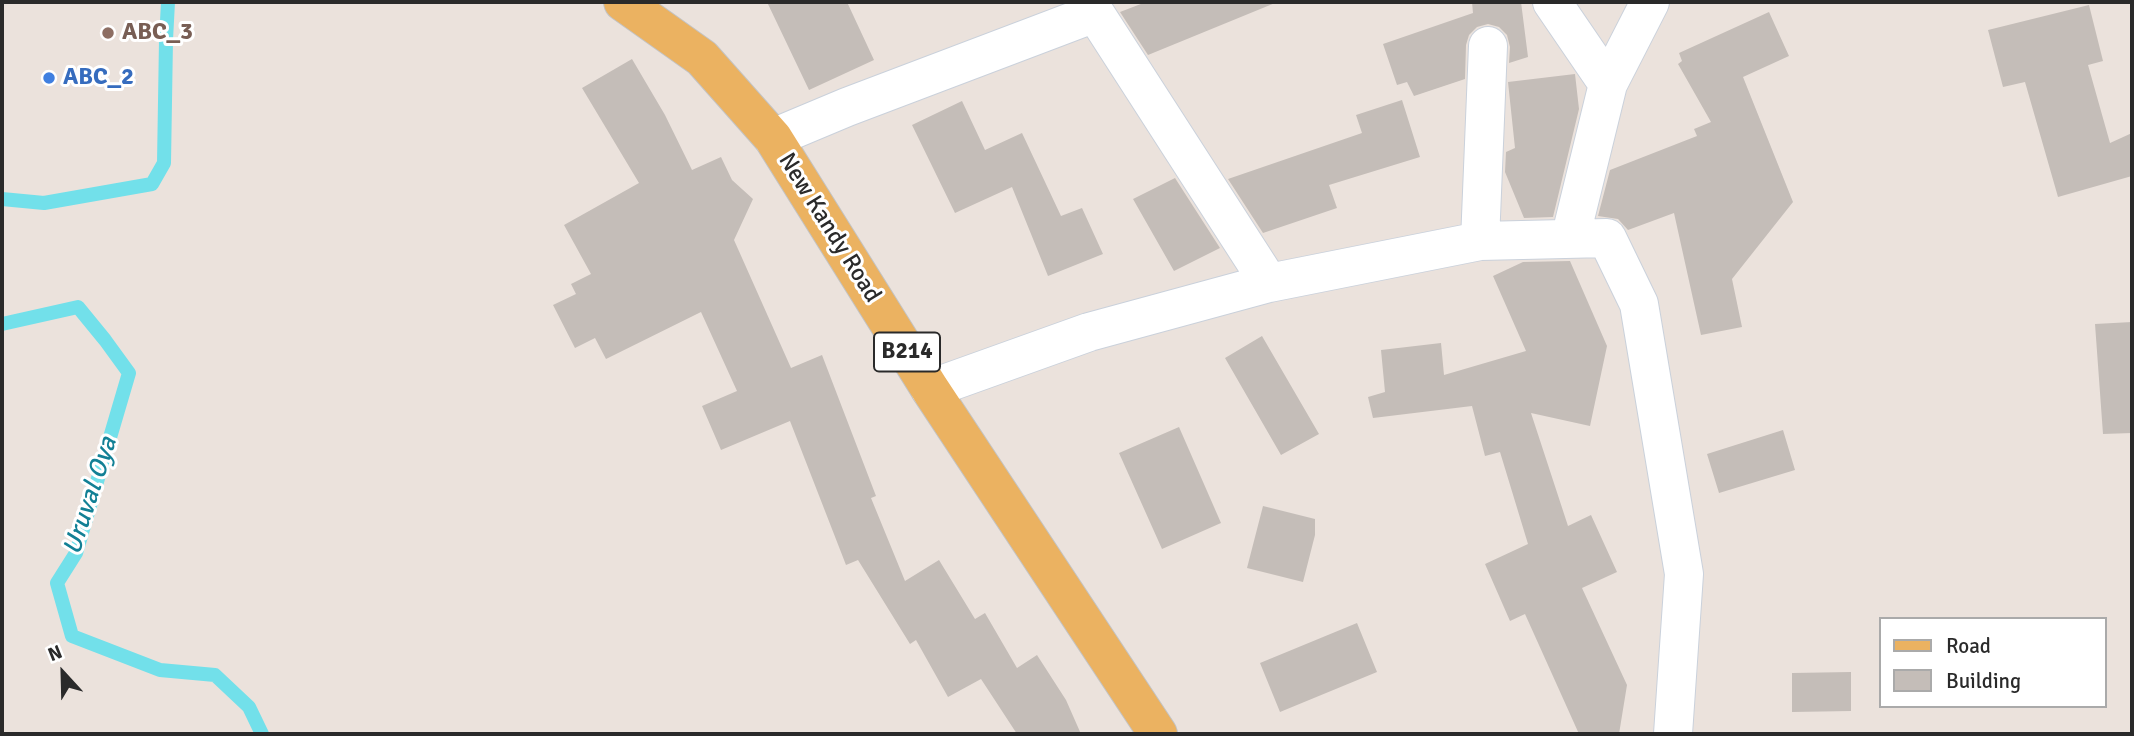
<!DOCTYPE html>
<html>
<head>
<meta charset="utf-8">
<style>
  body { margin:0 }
  #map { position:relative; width:2134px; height:736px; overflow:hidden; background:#ebe2dc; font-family:Signika,sans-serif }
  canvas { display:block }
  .frame { position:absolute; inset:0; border:4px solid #2a2a2a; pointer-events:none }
  .legend { position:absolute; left:1879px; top:617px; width:228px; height:91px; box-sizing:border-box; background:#fff; border:2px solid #aaa; margin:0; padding:9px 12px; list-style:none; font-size:21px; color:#2a2a2a }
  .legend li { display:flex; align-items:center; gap:14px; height:35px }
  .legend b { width:35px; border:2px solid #aaa }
  .north { position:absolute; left:28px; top:638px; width:70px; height:70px; -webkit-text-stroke:5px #fff; paint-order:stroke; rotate:338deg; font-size:19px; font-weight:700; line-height:28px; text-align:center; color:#2a2a2a }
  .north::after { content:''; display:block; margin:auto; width:24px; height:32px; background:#2a2a2a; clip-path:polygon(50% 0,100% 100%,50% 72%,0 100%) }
</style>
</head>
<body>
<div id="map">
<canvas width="2134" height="736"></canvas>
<div class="frame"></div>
<ul class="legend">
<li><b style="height:9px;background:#ebb261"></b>Road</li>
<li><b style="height:19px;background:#c4bdb8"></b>Building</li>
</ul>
<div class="north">N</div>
</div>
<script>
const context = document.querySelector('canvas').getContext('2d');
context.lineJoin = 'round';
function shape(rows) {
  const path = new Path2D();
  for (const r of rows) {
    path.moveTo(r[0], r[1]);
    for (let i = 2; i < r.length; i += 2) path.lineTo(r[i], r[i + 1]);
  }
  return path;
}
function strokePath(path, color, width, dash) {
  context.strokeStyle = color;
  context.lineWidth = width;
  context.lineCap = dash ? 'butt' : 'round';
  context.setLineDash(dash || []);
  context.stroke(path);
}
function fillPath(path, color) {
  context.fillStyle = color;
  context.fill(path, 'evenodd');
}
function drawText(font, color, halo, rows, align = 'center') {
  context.font = font + ' Signika,sans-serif';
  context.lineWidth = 6;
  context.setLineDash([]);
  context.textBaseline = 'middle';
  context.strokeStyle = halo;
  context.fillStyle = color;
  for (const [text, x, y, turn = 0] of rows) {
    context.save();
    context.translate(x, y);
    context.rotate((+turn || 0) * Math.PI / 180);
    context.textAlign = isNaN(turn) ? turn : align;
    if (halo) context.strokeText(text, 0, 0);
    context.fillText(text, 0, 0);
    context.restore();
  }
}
strokePath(shape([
  [2,199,44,203,152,184,164,163,166,40,168,2],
  [2,324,78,307,105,340,129,373,76,553,57,583,72,636,160,670,215,675,249,707,262,734]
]), '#72e0ea', 14);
fillPath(shape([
  [767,2,847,2,874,60,809,90],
  [1146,2,1275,2,1275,3,1148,55,1120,12],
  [1472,2,1521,2,1528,57,1509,63,1510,47,1507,35,1499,27,1488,24,1477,27,1469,35,1466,45,1465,79,1414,96,1407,82,1397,85,1383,44,1473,13],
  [2089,5,2103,61,2088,65,2110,143,2132,133,2132,176,2058,197,2025,82,2003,87,1988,30],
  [1769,12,1789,56,1743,77,1793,202,1732,279,1742,327,1701,335,1674,213,1628,230,1618,219,1598,216,1610,170,1697,136,1694,129,1711,122,1678,64,1682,61,1679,53],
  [632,59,665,115,692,170,721,157,732,180,753,199,734,240,791,368,822,355,876,496,871,498,905,581,939,560,975,619,985,613,1017,668,1037,655,1066,700,1081,734,1017,734,981,679,948,697,916,640,910,644,858,560,846,565,790,421,721,450,702,406,737,391,701,312,606,359,595,338,575,348,553,305,576,294,571,284,591,274,564,225,639,183,582,88],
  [1575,74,1579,109,1553,217,1524,218,1505,172,1506,152,1515,148,1508,82],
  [1402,100,1420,157,1329,185,1337,208,1263,233,1228,179,1362,133,1356,115],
  [962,101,985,150,1022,133,1061,216,1082,208,1103,254,1048,276,1012,187,955,213,912,125],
  [1175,178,1220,248,1174,271,1133,199],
  [1570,261,1607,346,1590,426,1531,413,1568,526,1591,515,1617,572,1582,588,1627,685,1619,734,1579,734,1525,614,1510,621,1485,564,1528,544,1500,452,1485,456,1472,406,1373,418,1368,397,1385,392,1381,350,1441,343,1444,375,1526,351,1493,276,1523,262],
  [2132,322,2132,433,2103,434,2095,324],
  [1262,336,1319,434,1281,455,1225,358],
  [1179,427,1221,523,1162,549,1119,453],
  [1783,430,1795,470,1719,493,1707,454],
  [1263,506,1315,519,1315,535,1303,582,1247,568],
  [1357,623,1377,672,1280,712,1260,663],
  [1851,672,1851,711,1792,712,1792,673]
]), '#c4bdb8');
const minor = shape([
  [1552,2,1608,84],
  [773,138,847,107,1095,13,1269,283],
  [1570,239,1608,84,1650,2],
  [1480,241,1488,46],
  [930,389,1089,332,1269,283,1480,241,1607,238,1639,304,1684,574,1673,734]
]);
const major = shape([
  [623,2,702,58,773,138,930,389,1158,734]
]);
strokePath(minor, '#cad1db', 40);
strokePath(major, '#c3c3c3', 40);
strokePath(minor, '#fff', 38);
strokePath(major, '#ebb261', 38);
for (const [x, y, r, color] of [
  [108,33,7,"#8d6e63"],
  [49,78,7,"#3f7fe0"]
]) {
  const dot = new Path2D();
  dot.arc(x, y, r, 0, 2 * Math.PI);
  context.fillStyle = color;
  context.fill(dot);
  strokePath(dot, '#fff', 2.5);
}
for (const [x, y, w] of [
  [907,352,66]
]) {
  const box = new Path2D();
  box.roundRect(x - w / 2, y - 19.5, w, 39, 5);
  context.fillStyle = '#fff';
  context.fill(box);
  strokePath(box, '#2a2a2a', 2);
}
drawText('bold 23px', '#2a2a2a', null, [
  ["B214",907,352]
]);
drawText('bold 24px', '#785e54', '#fff', [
  ["ABC_3",122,33]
], 'left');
drawText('bold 24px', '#366cbe', '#fff', [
  ["ABC_2",63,78]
], 'left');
drawText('24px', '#2a2a2a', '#fff', [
  ["New Kandy Road",829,228,58]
]);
drawText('italic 26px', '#128095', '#fff', [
  ["Uruval Oya",91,496,-72]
]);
</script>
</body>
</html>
